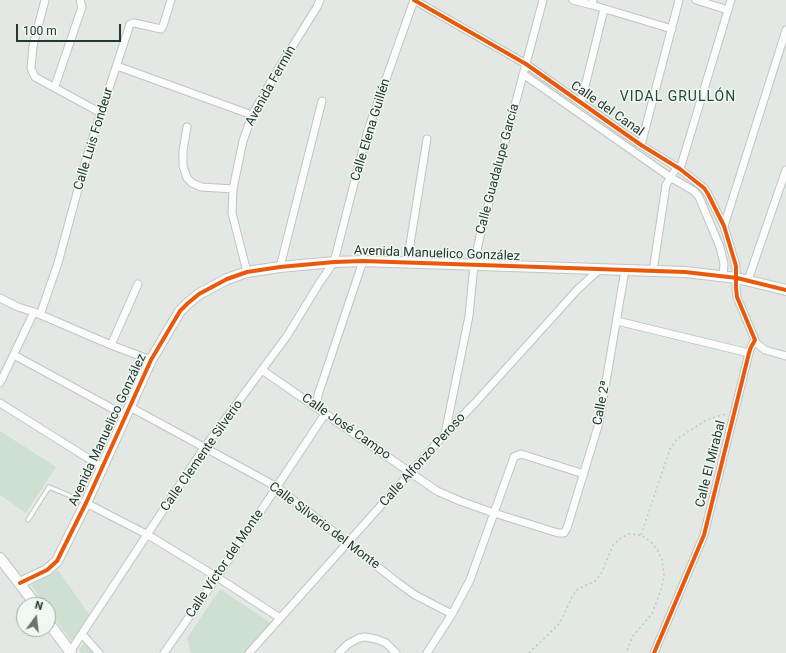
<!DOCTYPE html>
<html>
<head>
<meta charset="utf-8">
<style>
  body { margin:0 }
  #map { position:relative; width:786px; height:653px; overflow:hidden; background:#e3e8e5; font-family:Roboto,sans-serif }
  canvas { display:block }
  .north { position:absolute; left:16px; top:597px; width:40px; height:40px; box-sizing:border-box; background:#f1f7f3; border:1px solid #9faba5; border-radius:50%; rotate:15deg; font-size:11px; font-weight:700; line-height:16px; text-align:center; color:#233930 }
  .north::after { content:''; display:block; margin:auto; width:14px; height:18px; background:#66766f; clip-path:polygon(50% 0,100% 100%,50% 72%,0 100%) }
  .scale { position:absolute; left:16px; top:24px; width:105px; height:18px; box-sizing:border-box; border:2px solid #233930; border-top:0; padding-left:5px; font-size:12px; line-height:14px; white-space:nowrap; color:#233930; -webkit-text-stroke:3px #f1f7f3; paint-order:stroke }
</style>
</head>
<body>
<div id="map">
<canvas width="786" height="653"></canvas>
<div class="north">N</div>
<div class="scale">100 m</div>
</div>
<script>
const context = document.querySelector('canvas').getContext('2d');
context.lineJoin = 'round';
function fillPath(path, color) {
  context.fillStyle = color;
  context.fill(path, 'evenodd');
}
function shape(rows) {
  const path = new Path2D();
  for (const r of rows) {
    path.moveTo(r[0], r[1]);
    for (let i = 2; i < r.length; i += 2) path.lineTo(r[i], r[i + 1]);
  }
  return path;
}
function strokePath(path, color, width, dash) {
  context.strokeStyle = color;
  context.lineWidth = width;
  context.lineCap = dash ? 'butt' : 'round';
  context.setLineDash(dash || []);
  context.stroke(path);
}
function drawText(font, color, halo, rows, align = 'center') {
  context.font = font + ' Roboto,sans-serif';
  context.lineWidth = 3;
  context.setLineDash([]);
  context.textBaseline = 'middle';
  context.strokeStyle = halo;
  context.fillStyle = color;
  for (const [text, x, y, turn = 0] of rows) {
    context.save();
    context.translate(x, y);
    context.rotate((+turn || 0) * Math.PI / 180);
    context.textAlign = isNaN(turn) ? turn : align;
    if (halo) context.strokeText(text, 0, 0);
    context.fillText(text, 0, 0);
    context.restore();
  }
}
fillPath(shape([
  [0,431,56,467,26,513,0,495],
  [58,570,91,617,73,644,48,609,48,605,45,605,31,585],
  [220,589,271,623,245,653,191,653,187,638],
  [88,636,101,653,81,653,79,650]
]), '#cee0d1');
const lane = shape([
  [28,520,49,487,85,502]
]);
const street = shape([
  [45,0,33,46,31,68,33,73,35,77,101,113],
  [414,0,526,64,641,145,680,169,704,188,708,194,724,226,736,266,736,288,737,297,755,340,751,347,749,353,704,535,654,653],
  [573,0,592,5,593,0],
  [696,0,728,10],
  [592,5,672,29],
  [117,66,252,115],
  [523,74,670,177,694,191,699,197,720,247,724,264,723,275],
  [55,86,82,7,80,0],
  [581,103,604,9],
  [187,127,183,151,183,166,187,178,192,183,201,187,233,189],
  [641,145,679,0],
  [680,169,731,0],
  [724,226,786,30],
  [407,263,427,139],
  [280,267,322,101],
  [653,271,666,185,677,167],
  [247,272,232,213,233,189,243,141,252,115,279,68,317,7,320,0],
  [748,280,786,170],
  [0,298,18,307,34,312,111,345,151,360],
  [40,315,58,263,87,156,130,24,134,23,161,29,163,26,171,0],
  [617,321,749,353],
  [755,342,765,350,786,356],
  [111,345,138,284],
  [14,355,126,416],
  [262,370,437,491,460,501,494,513,558,533,564,533,567,528,599,423,625,270],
  [0,383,34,312],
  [0,403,102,467],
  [130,407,277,487,397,582,415,595,452,614],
  [317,407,318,395,363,261],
  [445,434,469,316,474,265,480,236,543,0],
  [86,503,148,535,217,577,280,618],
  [82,634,99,653],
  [70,652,204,448,287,336,320,282,334,262,367,133,414,0],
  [164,653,217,577,325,414],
  [249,653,444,435,475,403,578,289,600,269],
  [339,653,348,644,359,638,365,637,376,639,386,643,396,653],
  [427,653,452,614,470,580,514,457,521,454,584,474]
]);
const secondary = shape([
  [0,558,36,605],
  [20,583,47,570,57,561,86,503,151,360,180,311,187,304,199,294,227,279,247,272,280,267,334,262,363,261,685,272,737,278,786,290],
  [48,622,71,653]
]);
strokePath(lane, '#c0c5c2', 5.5);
strokePath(street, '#c0c5c2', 9);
strokePath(secondary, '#c0c6c2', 12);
strokePath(shape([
  [641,535,670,449,677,439,705,421,715,417,726,414],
  [529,653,560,623,573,595,578,589,595,581,601,574,613,545,621,538,629,534,641,535,652,543,658,551,662,560,664,574,662,587,652,614,633,636,626,653]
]), '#c0c8c4', 1.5, [2, 3]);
strokePath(lane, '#fbfcfb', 3.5);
strokePath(street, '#fbfcfb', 7);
strokePath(secondary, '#fbfcfb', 10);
strokePath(shape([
  [414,0,526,64,641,145,680,169,704,188,708,194,724,226,736,266,736,288,737,297,755,340,751,347,749,353,704,535,654,653],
  [20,583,47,570,57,561,86,503,151,360,180,311,187,304,199,294,227,279,247,272,280,267,334,262,363,261,685,272,737,278,786,290]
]), '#e8590c', 4);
drawText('13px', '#233930', '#f1f7f3', [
  ["Avenida Fermín",271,86,-61],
  ["Calle del Canal",607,109,35],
  ["Calle Elena Guillén",371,130,-73],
  ["Calle Luis Fondeur",94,139,-73],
  ["Calle Guadalupe García",498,169,-75],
  ["Avenida Manuelico González",437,254,2],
  ["Calle 2ª",602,403,-79],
  ["Calle José Campo",346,427,35],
  ["Avenida Manuelico González",108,430,-65],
  ["Calle Clemente Silverio",202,456,-55],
  ["Calle Alfonzo Peroso",423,460,-48],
  ["Calle El Mirabal",711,464,-76],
  ["Calle Silverio del Monte",324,526,37],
  ["Calle Víctor del Monte",225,564,-56]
]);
context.letterSpacing = '1px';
drawText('14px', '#21493a', '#f1f7f3', [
  ["VIDAL GRULLÓN",678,97]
]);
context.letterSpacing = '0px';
</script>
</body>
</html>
